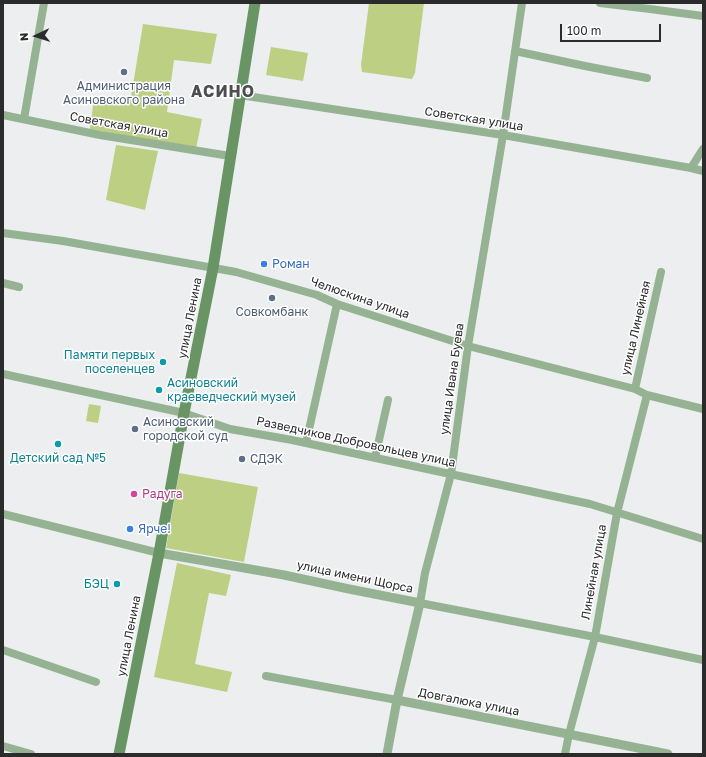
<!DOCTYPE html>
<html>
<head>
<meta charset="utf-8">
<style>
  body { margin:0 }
  #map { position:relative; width:706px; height:757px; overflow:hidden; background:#eceef0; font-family:"Golos Text",sans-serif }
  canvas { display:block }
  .frame { position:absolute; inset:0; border:4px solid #2b2b2c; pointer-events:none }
  .north { position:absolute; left:16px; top:16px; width:40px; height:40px; -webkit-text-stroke:3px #fff; paint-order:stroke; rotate:266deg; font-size:11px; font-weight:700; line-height:16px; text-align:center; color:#2b2b2c }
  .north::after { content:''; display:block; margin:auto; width:14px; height:18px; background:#2b2b2c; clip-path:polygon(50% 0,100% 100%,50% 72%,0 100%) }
  .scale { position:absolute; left:560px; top:24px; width:101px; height:18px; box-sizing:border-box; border:2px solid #2b2b2c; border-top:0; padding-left:5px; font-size:12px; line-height:14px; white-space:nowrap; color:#2b2b2c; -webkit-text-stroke:3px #fff; paint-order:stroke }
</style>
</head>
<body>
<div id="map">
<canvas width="706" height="757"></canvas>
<div class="frame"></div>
<div class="north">N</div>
<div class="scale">100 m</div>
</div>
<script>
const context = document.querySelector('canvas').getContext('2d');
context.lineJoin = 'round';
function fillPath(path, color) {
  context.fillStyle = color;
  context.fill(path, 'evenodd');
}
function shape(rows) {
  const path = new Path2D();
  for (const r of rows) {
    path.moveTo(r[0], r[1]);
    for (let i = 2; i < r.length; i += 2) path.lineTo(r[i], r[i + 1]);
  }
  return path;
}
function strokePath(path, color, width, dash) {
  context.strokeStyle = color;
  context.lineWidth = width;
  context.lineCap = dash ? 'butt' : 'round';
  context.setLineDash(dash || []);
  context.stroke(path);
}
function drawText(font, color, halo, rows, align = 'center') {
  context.font = font + ' "Golos Text",sans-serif';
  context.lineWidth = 3;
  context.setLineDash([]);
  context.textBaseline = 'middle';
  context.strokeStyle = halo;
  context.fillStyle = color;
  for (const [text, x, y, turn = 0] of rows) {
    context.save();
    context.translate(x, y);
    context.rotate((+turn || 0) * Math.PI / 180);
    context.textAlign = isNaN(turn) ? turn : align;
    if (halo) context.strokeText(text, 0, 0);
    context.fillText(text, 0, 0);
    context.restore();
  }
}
fillPath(shape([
  [369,3,424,3,415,73,412,79,362,72,361,65],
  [143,24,217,34,211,64,174,60,167,112,202,119,196,149,90,129,94,98,130,103],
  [271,47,308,53,303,81,266,75],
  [116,145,158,151,145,210,106,200],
  [89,404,101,406,98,423,86,421],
  [179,473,258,487,244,562,166,548],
  [177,563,231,575,226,596,209,593,195,664,232,672,227,692,154,677]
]), '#bdcf83');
strokePath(shape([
  [522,3,503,135,468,346,451,474,425,573,420,603,595,637,703,660],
  [600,3,650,9,703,16],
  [515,51,585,66,647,78],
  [240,95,503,135,691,168,703,171],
  [3,115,100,135,230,156],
  [24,119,44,3],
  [691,168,703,149],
  [3,233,63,241,236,272,317,295,337,304,468,346,635,389,647,395,703,409],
  [3,283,19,287],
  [3,374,184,413,230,429,292,440,590,504,703,539],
  [635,389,661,272],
  [306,443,337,304],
  [375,458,388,400],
  [3,514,159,553],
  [3,650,96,682],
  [266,676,397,700],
  [3,746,31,754],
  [565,754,569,734,595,637,617,513,647,395]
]), '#95b392', 8);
strokePath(shape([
  [159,553,284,575,349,589,420,603,397,700,387,754],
  [397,700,668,754]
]), '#95b392', 9);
strokePath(shape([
  [119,754,159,553,184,413,213,268,255,3]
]), '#699564', 11);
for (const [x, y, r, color] of [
  [124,72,4,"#5c6f8a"],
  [264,264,4,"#3f7fe0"],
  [272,298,4,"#5c6f8a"],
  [163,362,4,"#0f9aa8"],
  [159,390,4,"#0f9aa8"],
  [135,429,4,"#5c6f8a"],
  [58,444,4,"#0f9aa8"],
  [242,459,4,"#5c6f8a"],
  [134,494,4,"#d1479c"],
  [130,529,4,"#3f7fe0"],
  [117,584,4,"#0f9aa8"]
]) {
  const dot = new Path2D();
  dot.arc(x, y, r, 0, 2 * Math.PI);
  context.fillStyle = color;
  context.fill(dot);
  strokePath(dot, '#fff', 1.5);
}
drawText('12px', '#4e5e75', '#fff', [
  ["Администрация",124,86],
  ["Асиновского района",124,100],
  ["Совкомбанк",272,312],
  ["Асиновский",143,422,"left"],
  ["городской суд",143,436,"left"],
  ["СДЭК",250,459,"left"]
]);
drawText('12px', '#2b2b2c', '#fff', [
  ["Советская улица",474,119,9],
  ["Советская улица",119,125,10],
  ["Челюскина улица",360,298,19],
  ["улица Ленина",190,318,-79],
  ["улица Линейная",636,328,-77],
  ["улица Ивана Буева",452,379,-82],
  ["Разведчиков Добровольцев улица",356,442,12],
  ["Линейная улица",594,572,-80],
  ["улица имени Щорса",355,577,12],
  ["улица Ленина",129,636,-79],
  ["Довгалюка улица",469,702,11]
]);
drawText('12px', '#366cbe', '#fff', [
  ["Роман",272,264],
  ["Ярче!",138,529]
], 'left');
drawText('12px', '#0d838f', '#fff', [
  ["Памяти первых",155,355],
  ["поселенцев",155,369],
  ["Асиновский",167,383,"left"],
  ["краеведческий музей",167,397,"left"],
  ["Детский сад №5",58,458,"center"],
  ["БЭЦ",109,584]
], 'right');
drawText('12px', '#b23c85', '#fff', [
  ["Радуга",142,494]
], 'left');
context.letterSpacing = '1px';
drawText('bold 16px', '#4d4e50', '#fff', [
  ["АСИНО",223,92]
]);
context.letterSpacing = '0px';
</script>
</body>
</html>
